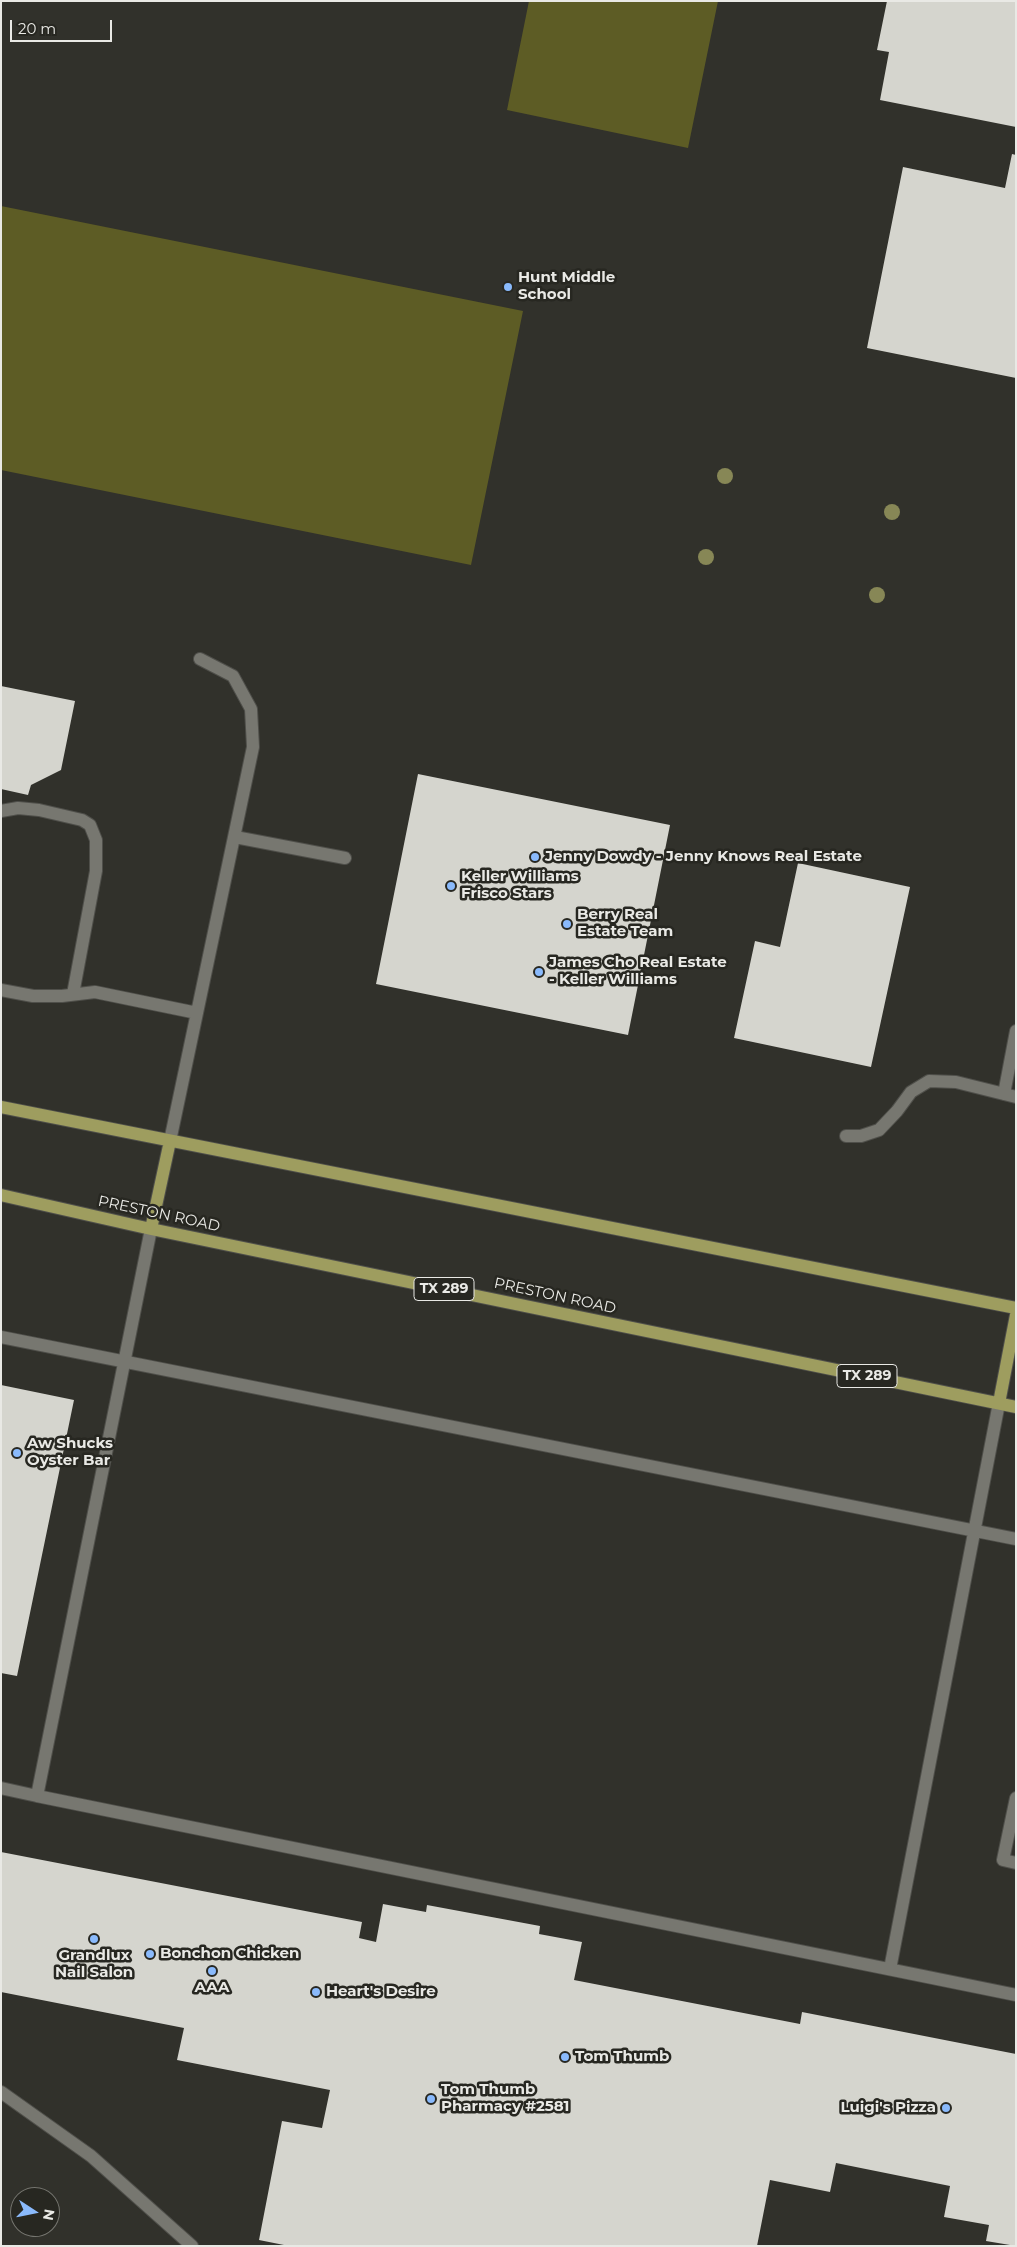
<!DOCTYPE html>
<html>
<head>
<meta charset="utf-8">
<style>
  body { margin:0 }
  #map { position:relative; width:1017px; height:2247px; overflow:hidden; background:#31312b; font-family:Montserrat,sans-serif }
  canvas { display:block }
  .frame { position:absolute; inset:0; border:2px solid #e9e9e5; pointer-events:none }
  .north { position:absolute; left:10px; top:2187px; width:50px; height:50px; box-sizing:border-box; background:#272721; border:1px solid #75756f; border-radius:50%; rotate:101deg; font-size:14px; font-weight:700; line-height:20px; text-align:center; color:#e9e9e5 }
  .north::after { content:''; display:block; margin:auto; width:18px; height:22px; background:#8abafc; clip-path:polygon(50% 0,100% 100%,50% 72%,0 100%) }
  .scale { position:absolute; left:10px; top:20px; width:102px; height:22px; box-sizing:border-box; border:2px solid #e9e9e5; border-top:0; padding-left:6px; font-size:15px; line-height:18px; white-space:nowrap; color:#e9e9e5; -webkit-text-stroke:4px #272721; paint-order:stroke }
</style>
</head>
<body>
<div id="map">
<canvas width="1017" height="2247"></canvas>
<div class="frame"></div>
<div class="north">N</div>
<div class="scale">20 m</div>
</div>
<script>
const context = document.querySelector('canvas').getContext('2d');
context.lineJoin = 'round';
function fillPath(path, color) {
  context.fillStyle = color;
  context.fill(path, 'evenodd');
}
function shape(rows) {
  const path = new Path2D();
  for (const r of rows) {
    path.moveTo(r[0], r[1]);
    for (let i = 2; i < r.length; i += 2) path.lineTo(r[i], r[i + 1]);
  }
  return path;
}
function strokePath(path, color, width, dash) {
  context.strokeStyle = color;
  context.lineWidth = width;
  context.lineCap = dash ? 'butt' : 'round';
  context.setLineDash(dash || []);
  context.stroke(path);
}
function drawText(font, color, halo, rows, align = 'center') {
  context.font = font + ' Montserrat,sans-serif';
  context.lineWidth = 5;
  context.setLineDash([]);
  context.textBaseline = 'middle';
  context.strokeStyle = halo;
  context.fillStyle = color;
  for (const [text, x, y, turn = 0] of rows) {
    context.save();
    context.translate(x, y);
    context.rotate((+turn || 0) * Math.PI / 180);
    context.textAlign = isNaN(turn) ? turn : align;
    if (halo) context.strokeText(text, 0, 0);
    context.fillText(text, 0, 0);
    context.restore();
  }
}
fillPath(shape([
  [529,1,718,1,688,148,507,110],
  [1,206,523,311,471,565,1,470]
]), '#5d5c25');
fillPath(shape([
  [887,1,1016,1,1016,127,880,100,889,52,877,50],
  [1012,154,1016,155,1016,378,867,348,903,167,1005,188],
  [1,686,75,701,61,770,31,785,28,795,1,789],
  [418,774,670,825,628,1035,376,984],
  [798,863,910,887,871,1067,734,1038,755,941,780,947],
  [1,1385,74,1400,17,1676,1,1673],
  [1,1852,362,1922,359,1938,376,1942,383,1904,426,1912,427,1905,540,1926,539,1934,582,1942,574,1980,800,2024,802,2012,1016,2054,1016,2246,986,2241,989,2225,944,2217,950,2186,836,2163,830,2192,770,2180,757,2246,289,2246,259,2240,282,2121,322,2128,330,2090,177,2060,184,2028,1,1992]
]), '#d5d5ce');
const lane = shape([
  [1,811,18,808,39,810,82,820,90,825,96,840,96,871,73,994],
  [235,837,345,858],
  [1,990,33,996,62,996,95,992,197,1013],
  [1004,1094,1016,1031],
  [846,1136,861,1136,879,1130,897,1111,911,1092,929,1081,956,1082,1016,1097],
  [170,1141,253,747,251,709,233,676,200,659],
  [151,1229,37,1796,1016,1995],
  [1,1337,1016,1539],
  [1,1788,37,1796],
  [1016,1798,1003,1860,1016,1863],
  [890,1969,999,1403],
  [1,2092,91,2156,192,2246]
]);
const primary = shape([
  [1,1107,1016,1308],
  [1,1195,151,1229,1016,1407],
  [151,1229,170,1141],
  [999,1403,1016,1315]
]);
strokePath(lane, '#4f4f4a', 14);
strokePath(primary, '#4f4f4a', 14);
strokePath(lane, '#777770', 12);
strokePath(primary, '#9e9d5f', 12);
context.fillStyle = '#878756';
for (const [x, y] of [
  [725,476],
  [892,512],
  [706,557],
  [877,595]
]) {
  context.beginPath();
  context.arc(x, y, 8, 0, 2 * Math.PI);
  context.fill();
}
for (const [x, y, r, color] of [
  [508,287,5,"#8abafc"],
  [535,857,5,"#8abafc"],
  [451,886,5,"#8abafc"],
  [567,924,5,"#8abafc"],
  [539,972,5,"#8abafc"],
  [17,1453,5,"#8abafc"],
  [94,1939,5,"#8abafc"],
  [150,1954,5,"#8abafc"],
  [212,1971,5,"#8abafc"],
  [316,1992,5,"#8abafc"],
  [565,2057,5,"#8abafc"],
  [431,2099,5,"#8abafc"],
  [946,2108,5,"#8abafc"]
]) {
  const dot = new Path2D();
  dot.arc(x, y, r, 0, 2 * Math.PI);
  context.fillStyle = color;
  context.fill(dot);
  strokePath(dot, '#272721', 2);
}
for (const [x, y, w] of [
  [444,1289,60],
  [867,1376,60]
]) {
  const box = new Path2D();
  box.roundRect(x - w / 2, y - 11.5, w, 23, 4);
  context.fillStyle = '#272721';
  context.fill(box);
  strokePath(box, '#e9e9e5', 1);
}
drawText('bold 14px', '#e9e9e5', null, [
  ["TX 289",444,1289],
  ["TX 289",867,1376]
]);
drawText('bold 15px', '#e9e9e5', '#272721', [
  ["Hunt Middle",518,278],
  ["School",518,295],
  ["Jenny Dowdy - Jenny Knows Real Estate",545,857],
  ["Keller Williams",461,877],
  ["Frisco Stars",461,894],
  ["Berry Real",577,915],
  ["Estate Team",577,932],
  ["James Cho Real Estate",549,963],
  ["- Keller Williams",549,980],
  ["Aw Shucks",27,1444],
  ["Oyster Bar",27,1461],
  ["Bonchon Chicken",160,1954],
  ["Grandlux",94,1956,"center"],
  ["Nail Salon",94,1973,"center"],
  ["AAA",212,1988,"center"],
  ["Heart's Desire",326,1992],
  ["Tom Thumb",575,2057],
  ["Tom Thumb",441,2090],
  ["Pharmacy #2581",441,2107],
  ["Luigi's Pizza",936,2108,"right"]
], 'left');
drawText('15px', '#e9e9e5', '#272721', [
  ["PRESTON ROAD",159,1214,12],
  ["PRESTON ROAD",555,1296,12]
]);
</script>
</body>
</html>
